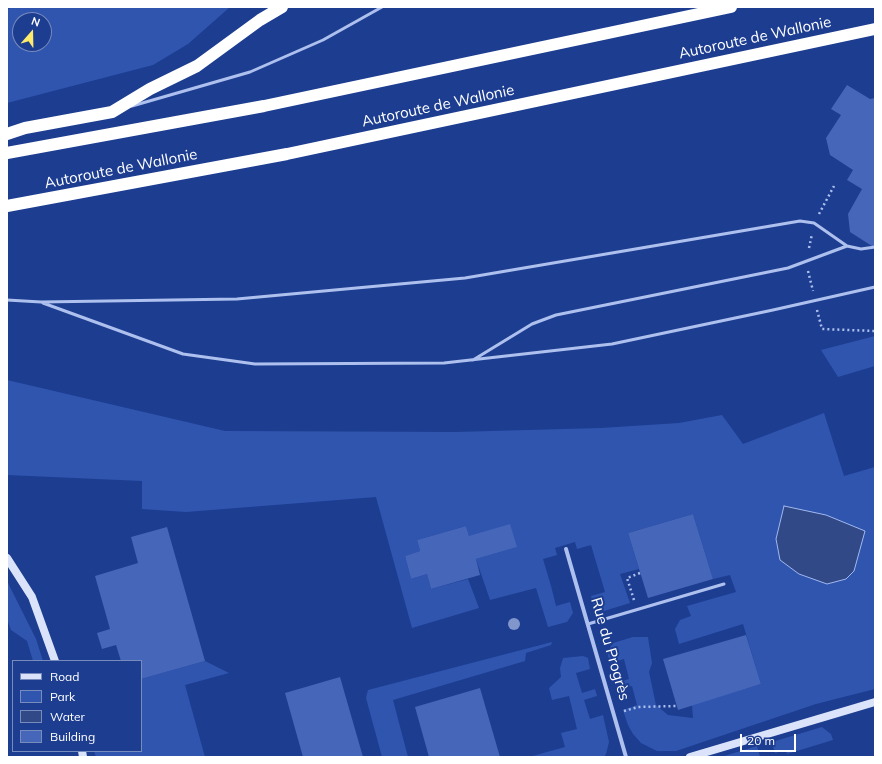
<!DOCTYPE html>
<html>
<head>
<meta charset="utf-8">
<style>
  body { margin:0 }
  #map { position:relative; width:882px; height:764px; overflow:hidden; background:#1d3d91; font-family:Mulish,sans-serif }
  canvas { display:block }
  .frame { position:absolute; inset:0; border:8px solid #fff; pointer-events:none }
  .legend { position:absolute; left:12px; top:660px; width:130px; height:92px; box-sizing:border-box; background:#1d3d91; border:1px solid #778bbd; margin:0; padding:5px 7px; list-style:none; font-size:12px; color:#fff }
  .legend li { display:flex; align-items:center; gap:8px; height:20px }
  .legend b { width:20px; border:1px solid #778bbd }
  .north { position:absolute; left:12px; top:12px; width:40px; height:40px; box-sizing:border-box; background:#1d3d91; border:1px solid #778bbd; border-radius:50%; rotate:20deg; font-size:11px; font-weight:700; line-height:16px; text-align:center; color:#fff }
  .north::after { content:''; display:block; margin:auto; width:14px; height:18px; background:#fdeb6c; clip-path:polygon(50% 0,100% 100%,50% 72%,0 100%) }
  .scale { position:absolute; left:740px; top:734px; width:56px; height:18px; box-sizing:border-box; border:2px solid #fff; border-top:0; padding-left:5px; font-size:12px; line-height:14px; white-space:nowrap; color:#fff; -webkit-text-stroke:3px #1d3d91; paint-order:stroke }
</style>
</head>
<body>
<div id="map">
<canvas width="882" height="764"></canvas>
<div class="frame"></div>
<ul class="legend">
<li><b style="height:5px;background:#dae3fa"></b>Road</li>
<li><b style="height:11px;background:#3055af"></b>Park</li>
<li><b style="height:11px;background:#324988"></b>Water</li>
<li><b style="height:11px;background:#4566b9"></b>Building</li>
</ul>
<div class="north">N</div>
<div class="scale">20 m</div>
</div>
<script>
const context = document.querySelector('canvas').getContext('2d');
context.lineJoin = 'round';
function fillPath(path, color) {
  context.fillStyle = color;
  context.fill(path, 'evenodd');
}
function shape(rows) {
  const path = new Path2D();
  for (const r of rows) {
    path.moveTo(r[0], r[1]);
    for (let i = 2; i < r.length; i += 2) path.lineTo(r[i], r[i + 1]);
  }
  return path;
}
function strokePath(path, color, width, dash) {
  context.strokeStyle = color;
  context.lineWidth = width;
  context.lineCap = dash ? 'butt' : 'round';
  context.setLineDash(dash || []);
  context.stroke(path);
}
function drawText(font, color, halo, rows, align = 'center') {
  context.font = font + ' Mulish,sans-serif';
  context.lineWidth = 4;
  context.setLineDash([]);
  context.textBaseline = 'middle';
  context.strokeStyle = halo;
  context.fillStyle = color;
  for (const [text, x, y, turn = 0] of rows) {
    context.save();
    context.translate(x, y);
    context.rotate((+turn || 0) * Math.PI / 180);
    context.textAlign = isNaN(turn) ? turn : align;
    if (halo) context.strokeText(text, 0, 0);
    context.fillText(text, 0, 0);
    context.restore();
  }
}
fillPath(shape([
  [14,7,230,7,188,44,153,65,7,103,7,9],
  [20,20,44,20,44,44,20,44],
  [875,336,875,366,838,377,821,350],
  [7,380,225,431,455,432,601,428,679,423,722,415,743,444,824,413,844,476,875,467,875,689,816,704,676,751,657,751,641,743,633,734,628,725,623,710,637,705,632,686,618,689,616,683,629,679,624,659,610,663,607,652,613,643,633,637,648,637,652,663,649,672,656,705,668,715,693,718,692,705,761,684,743,624,679,644,675,629,680,620,691,616,687,606,736,592,730,575,713,579,693,514,628,533,639,569,620,574,630,603,604,611,594,607,591,596,605,592,591,545,577,549,575,542,555,548,557,555,543,559,551,586,556,606,570,602,573,613,567,622,548,627,536,588,490,600,476,559,516,547,469,536,466,526,417,540,420,551,405,556,411,579,427,574,431,589,468,579,479,608,412,628,376,497,186,512,142,509,142,481,7,475],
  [7,581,36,639,43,661,33,661,27,641,11,630,7,619],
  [552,642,551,645,526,653,525,661,393,700,408,757,382,757,366,698,368,690],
  [583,656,588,658,590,669,576,673,582,693,595,689,597,696,584,700,590,719,603,715,609,742,606,754,604,757,529,757,565,747,561,733,577,729,569,696,552,700,549,688,561,677,560,668,563,658],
  [205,661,229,673,185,685,205,757,96,757,94,751,141,751,141,679],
  [822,727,831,734,833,740,787,754,786,750,775,753,772,742],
  [757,746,760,757,721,757]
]), '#3055af');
const water = shape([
  [784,506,826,515,865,531,854,571,846,579,827,584,799,574,780,560,776,539,784,506]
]);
fillPath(water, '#324988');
strokePath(water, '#a1b8f0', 1);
fillPath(shape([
  [847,85,870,99,875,98,875,248,850,232,848,214,862,189,847,180,853,170,830,155,826,138,841,115,831,109],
  [693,514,713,579,648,598,628,533],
  [510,524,517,547,476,559,480,575,431,589,427,574,411,579,405,556,420,551,417,540,466,526,469,536],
  [167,527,205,661,141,679,141,661,121,661,116,645,102,649,97,633,110,629,95,576,138,563,131,537],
  [746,635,761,684,678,710,663,659],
  [340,677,363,757,303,757,285,693],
  [480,688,500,757,429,757,415,707]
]), '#4566b9');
strokePath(shape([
  [819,214,834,186],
  [809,248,812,234],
  [808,271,813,291],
  [817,310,822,329,875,331],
  [634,600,627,578,640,573],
  [624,711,638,707,677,706]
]), '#adc0ee', 2.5, [2, 3]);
strokePath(shape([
  [132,106,250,72,323,40,382,7],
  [7,300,41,302,237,299,465,278,800,221,814,223,847,246,861,249,875,247],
  [43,303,183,354,255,364,444,363,612,344,773,310,875,287],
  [473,360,532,324,556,315,788,268,847,246],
  [588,624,724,584]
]), '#adc0ee', 3);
strokePath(shape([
  [566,549,626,757]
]), '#adc0ee', 4);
strokePath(shape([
  [7,558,32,597,55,661],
  [82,751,83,757],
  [690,757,875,702]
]), '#dae3fa', 8);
strokePath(shape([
  [7,134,25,128,112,112,150,89,197,66,260,20,282,7],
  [7,153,264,106,731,7],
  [7,206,287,154,875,29]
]), '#fff', 12);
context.fillStyle = '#8196cb';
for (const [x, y] of [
  [514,624]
]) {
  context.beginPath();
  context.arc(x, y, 6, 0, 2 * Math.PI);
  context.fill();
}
drawText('15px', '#fff', '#1d3d91', [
  ["Autoroute de Wallonie",755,38,-12],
  ["Autoroute de Wallonie",438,106,-12],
  ["Autoroute de Wallonie",121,169,-11],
  ["Rue du Progrès",610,649,74]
]);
</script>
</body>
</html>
